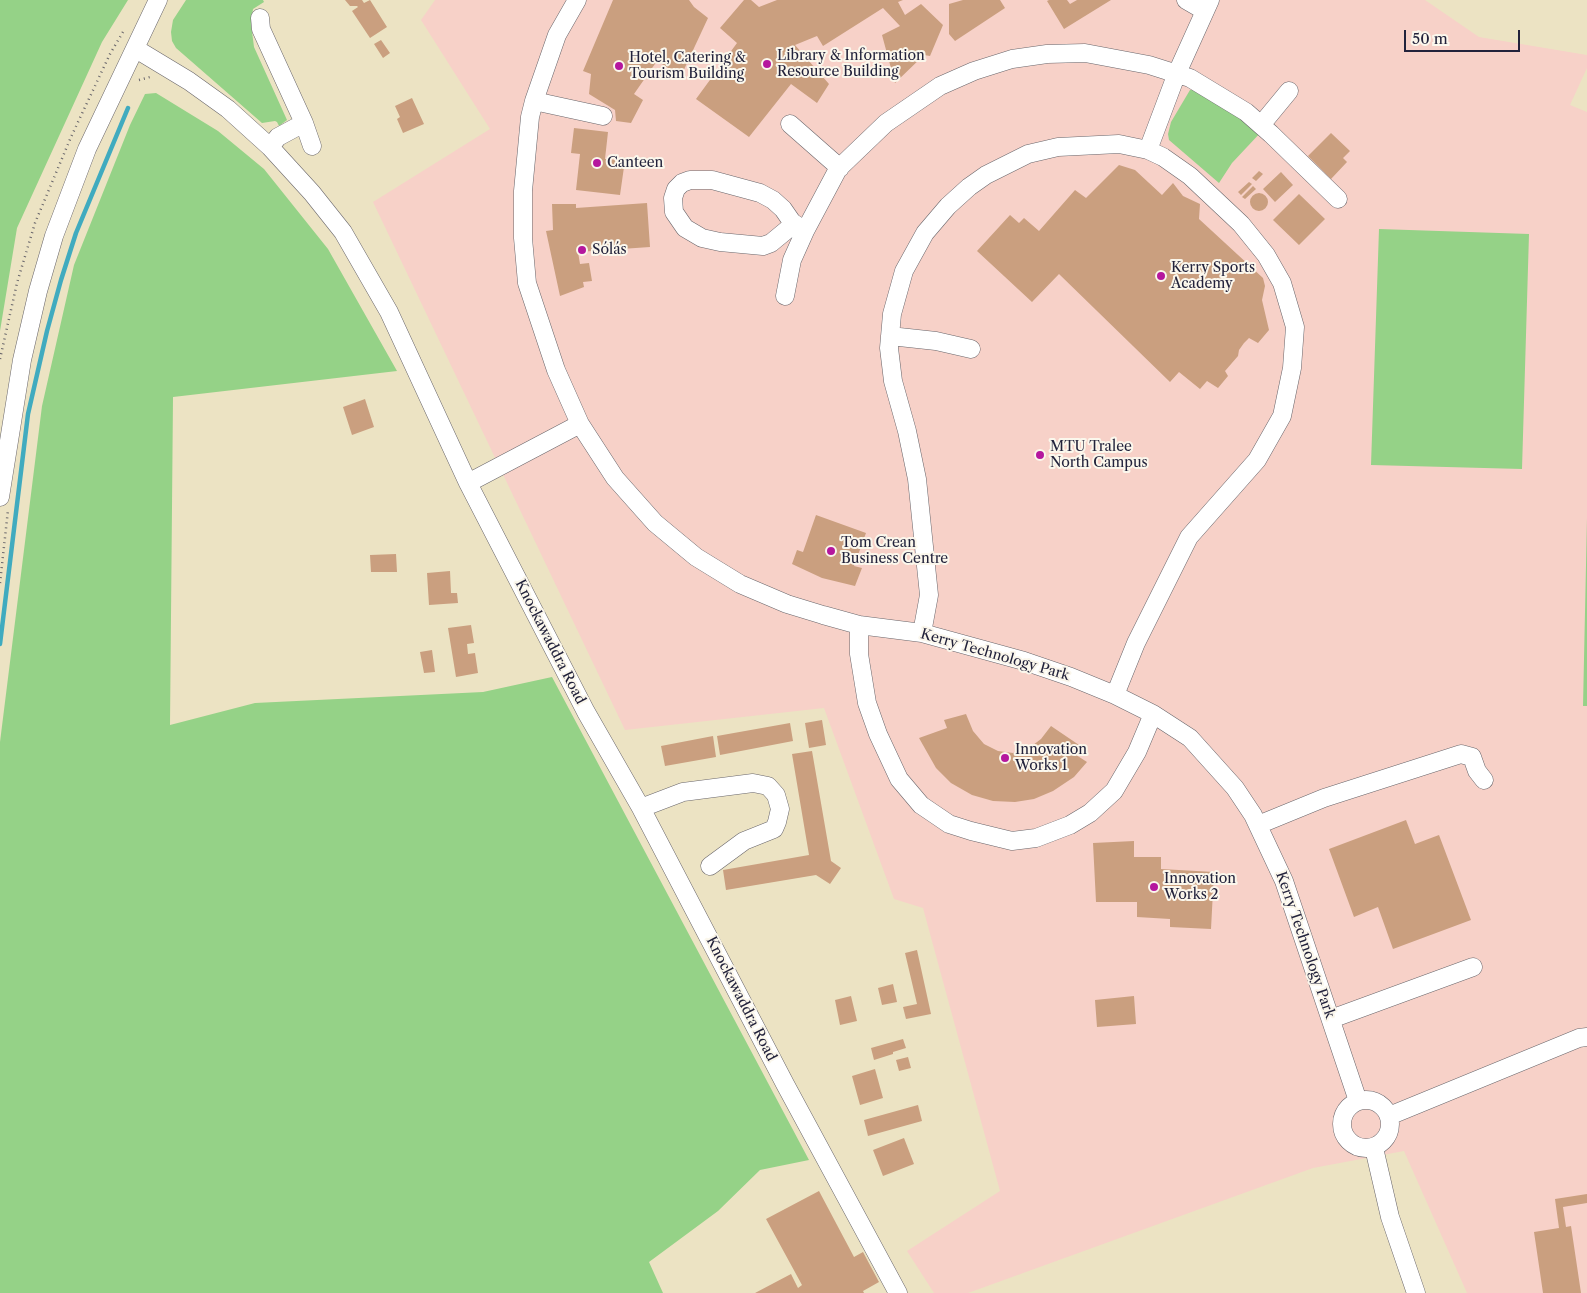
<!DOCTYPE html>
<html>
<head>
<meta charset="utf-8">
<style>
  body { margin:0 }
  #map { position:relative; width:1587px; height:1293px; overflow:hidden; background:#ece3c3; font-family:"Libre Caslon Text",serif }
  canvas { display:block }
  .scale { position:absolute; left:1404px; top:30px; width:116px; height:22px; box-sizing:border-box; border:2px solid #22223b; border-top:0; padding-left:6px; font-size:15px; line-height:18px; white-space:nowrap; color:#22223b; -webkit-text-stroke:4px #fbf7ec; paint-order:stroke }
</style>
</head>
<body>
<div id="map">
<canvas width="1587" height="1293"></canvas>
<div class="scale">50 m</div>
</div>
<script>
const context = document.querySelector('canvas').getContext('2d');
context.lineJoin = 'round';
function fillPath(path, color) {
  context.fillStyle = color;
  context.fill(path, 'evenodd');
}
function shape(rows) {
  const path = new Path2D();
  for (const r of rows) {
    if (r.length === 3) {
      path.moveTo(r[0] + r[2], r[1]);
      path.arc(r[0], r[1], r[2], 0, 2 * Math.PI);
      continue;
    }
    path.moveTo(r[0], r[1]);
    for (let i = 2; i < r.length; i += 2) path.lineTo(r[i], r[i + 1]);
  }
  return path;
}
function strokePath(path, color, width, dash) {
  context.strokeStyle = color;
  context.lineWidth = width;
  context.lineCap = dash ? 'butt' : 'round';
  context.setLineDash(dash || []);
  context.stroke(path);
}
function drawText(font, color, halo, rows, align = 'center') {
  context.font = font + ' "Libre Caslon Text",serif';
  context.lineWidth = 4;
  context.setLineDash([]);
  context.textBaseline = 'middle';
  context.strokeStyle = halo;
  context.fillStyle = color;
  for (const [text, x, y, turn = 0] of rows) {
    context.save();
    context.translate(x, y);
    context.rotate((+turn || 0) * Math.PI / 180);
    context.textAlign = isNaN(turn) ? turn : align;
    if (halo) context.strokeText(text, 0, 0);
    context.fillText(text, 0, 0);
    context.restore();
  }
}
fillPath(shape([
  [435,0,1425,0,1479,37,1587,55,1587,68,1570,105,1587,112,1587,1293,1467,1293,1404,1151,1313,1168,968,1293,934,1293,907,1251,1000,1191,923,908,894,899,824,708,625,730,373,202,490,129,421,20]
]), '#f7d1c8');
fillPath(shape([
  [0,0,128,0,102,42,17,228,0,331],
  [186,0,263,0,264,2,253,9,251,24,254,47,287,120,279,126,277,122,275,121,262,123,176,48,172,41,171,32,173,20],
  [1190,90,1197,90,1262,131,1232,163,1219,183,1169,140,1168,134,1171,122],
  [156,93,218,131,264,169,328,249,397,371,173,397,170,725,255,703,483,692,552,677,809,1160,760,1170,718,1211,649,1262,663,1293,0,1293,0,742,42,406,74,265,130,125,145,94],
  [1379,229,1529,234,1522,469,1371,465],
  [1587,518,1587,706,1583,706]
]), '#95d287');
strokePath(shape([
  [0,644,28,414,47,331,61,280,76,233,128,108]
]), '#40abbf', 4.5);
fillPath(shape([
  [345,0,362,0,364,3,370,0,387,27,370,38,352,11,358,7,357,6,350,6],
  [613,0,689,0,694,7,708,18,681,76,657,61,634,94,643,100,631,123,616,121,615,110,589,94,591,74,583,71],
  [744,0,751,0,759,7,777,0,903,0,898,2,905,15,921,4,943,25,930,56,924,55,895,83,882,35,900,26,883,8,823,46,817,36,795,45,829,84,817,103,791,84,749,137,696,99,737,43,720,28],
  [963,0,1000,0,1005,8,955,41,949,34,949,4],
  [1049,0,1067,0,1070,4,1077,0,1111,0,1064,29,1047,1],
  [381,40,390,53,383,58,374,44],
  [412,98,424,124,403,133,397,119,400,117,395,106],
  [574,128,608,132,605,159,616,160,615,166,624,167,620,195,576,190,580,154,571,153],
  [1331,133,1350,151,1343,158,1347,162,1331,179,1308,156],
  [1119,165,1135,170,1162,195,1173,183,1183,196,1200,204,1199,219,1263,278,1265,286,1262,300,1269,330,1258,343,1249,338,1244,343,1239,350,1238,356,1225,371,1228,376,1218,388,1207,381,1200,389,1179,372,1170,382,1059,274,1032,302,977,251,1010,215,1019,223,1024,218,1039,231,1075,190,1086,198],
  [1259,171,1263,174,1256,181,1252,178],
  [1281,172,1293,185,1275,202,1263,189],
  [1249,182,1252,184,1241,195,1238,192],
  [1253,186,1256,189,1245,199,1242,197],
  [1259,202,9],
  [1299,194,1325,219,1299,245,1273,220],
  [647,203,650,247,578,252,580,264,589,263,592,281,583,282,584,287,560,296,546,231,553,230,552,204,576,204,576,208],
  [365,399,374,427,352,435,343,407],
  [816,515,866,533,854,566,862,568,855,586,822,578,792,564,797,550,803,552],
  [396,554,397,572,371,572,370,555],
  [450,571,451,593,457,593,458,603,429,605,427,573],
  [471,625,474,643,467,644,468,654,475,653,478,673,456,677,448,628],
  [432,650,435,672,424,673,420,652],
  [966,714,973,731,984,744,998,751,1013,753,1029,748,1041,739,1051,726,1079,745,1073,753,1087,762,1074,777,1053,791,1034,799,1015,802,993,801,972,795,951,783,936,768,919,738,947,728,944,720],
  [822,720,826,745,809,748,805,723],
  [790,723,793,741,720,755,717,736],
  [713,736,716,757,665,766,661,746],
  [812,751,831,861,841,868,830,884,816,875,726,890,723,870,809,855,792,754],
  [1406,820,1415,844,1439,835,1471,920,1393,949,1378,907,1354,917,1329,849],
  [1134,841,1134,857,1161,857,1161,869,1214,872,1211,929,1170,927,1170,919,1137,917,1137,902,1096,902,1093,843],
  [917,950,931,1014,906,1019,903,1007,917,1004,905,953],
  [893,984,897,1002,882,1005,878,988],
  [851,996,857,1021,840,1025,835,1000],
  [1134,996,1136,1024,1097,1027,1095,1000],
  [903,1039,906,1048,893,1052,893,1054,874,1060,871,1048],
  [908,1057,911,1068,899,1071,896,1060],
  [875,1069,883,1098,860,1105,852,1076],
  [918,1105,922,1121,868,1136,864,1120],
  [904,1138,914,1164,883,1176,873,1150],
  [819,1191,854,1257,863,1252,879,1282,863,1291,864,1293,755,1293,791,1274,798,1288,802,1285,766,1219],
  [1587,1194,1587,1203,1563,1207,1566,1227,1571,1226,1581,1293,1543,1293,1534,1232,1559,1228,1555,1199]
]), '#ca9f7f');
const minor = shape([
  [577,0,557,35,534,101,530,117,523,191,523,238,527,283,556,370,580,424,615,478,655,523,696,557,740,584,787,604,823,615,859,625,922,633,1024,661,1071,677,1115,695,1153,714,1190,738,1235,788,1253,815,1284,881,1358,1101],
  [1186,0,1205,11],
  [260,18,261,29,304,123,312,146],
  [136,49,189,81,228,109,270,147,312,193,343,232,389,312,468,483,586,712,641,808,785,1084,898,1293],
  [534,101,603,116],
  [790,124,840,168],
  [1261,125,1289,91],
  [270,147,278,137,304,123],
  [1148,150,1177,73,1210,0],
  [794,224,771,243,763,246,720,242,702,238,685,228,674,212,673,198,676,189,682,183,690,180,712,180,760,193,773,200,783,209,792,222,805,231],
  [785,296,792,260,805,231,838,169,886,123,940,86,974,71,1012,59,1047,54,1085,53,1149,65,1190,78,1246,112,1271,134,1338,199],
  [890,336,936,341,971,349],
  [468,483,580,424],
  [0,497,22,360,38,291,54,236,87,149,158,0],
  [859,625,859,654,867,703,878,734,899,779,921,805,949,824,971,831,1012,841,1036,838,1070,825,1090,813,1114,791,1137,752,1153,714],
  [922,633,929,595,917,479,907,431,893,381,889,348,892,314,904,271,925,233,948,206,969,187,986,175,1028,154,1058,147,1119,144,1148,150,1163,157,1190,176,1241,224,1266,255,1282,283,1295,327,1292,368,1282,416,1257,460,1189,537,1136,643,1115,695],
  [641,808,683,792,753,783,768,786,776,795,780,809,777,822,774,829,744,841,710,866],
  [1258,825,1324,798,1461,754,1472,757,1477,771,1484,780],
  [1331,1019,1473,967],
  [1366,1124,24],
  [1389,1116,1579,1038,1587,1037],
  [1374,1148,1390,1217,1416,1293]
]);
strokePath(minor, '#69666b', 19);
strokePath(shape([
  [139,80,150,77],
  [0,359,17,283,35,223,71,137,110,54,123,32],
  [0,583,8,510]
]), '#69666b', 2.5, [1, 4]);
strokePath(minor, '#fff', 18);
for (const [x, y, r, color] of [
  [767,64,5,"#b5179e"],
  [619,66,5,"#b5179e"],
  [597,163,5,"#b5179e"],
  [582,250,5,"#b5179e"],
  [1161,276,5,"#b5179e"],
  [1040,455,5,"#b5179e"],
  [831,551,5,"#b5179e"],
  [1005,758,5,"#b5179e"],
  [1154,887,5,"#b5179e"]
]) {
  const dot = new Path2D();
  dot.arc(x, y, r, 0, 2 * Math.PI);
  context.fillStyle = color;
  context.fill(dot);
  strokePath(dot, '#fbf7ec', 2);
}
drawText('14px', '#22223b', '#fbf7ec', [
  ["Library & Information",777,56],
  ["Resource Building",777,72],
  ["Hotel, Catering &",629,58],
  ["Tourism Building",629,74],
  ["Canteen",607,163],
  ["Sólás",592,250],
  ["Kerry Sports",1171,268],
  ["Academy",1171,284],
  ["MTU Tralee",1050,447],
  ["North Campus",1050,463],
  ["Tom Crean",841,543],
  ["Business Centre",841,559],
  ["Innovation",1015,750],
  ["Works 1",1015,766],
  ["Innovation",1164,879],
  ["Works 2",1164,895]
], 'left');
drawText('14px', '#22223b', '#fbf7ec', [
  ["Knockawaddra Road",550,642,63],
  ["Kerry Technology Park",995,655,16],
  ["Kerry Technology Park",1305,945,71],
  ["Knockawaddra Road",741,999,63]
]);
</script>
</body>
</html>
